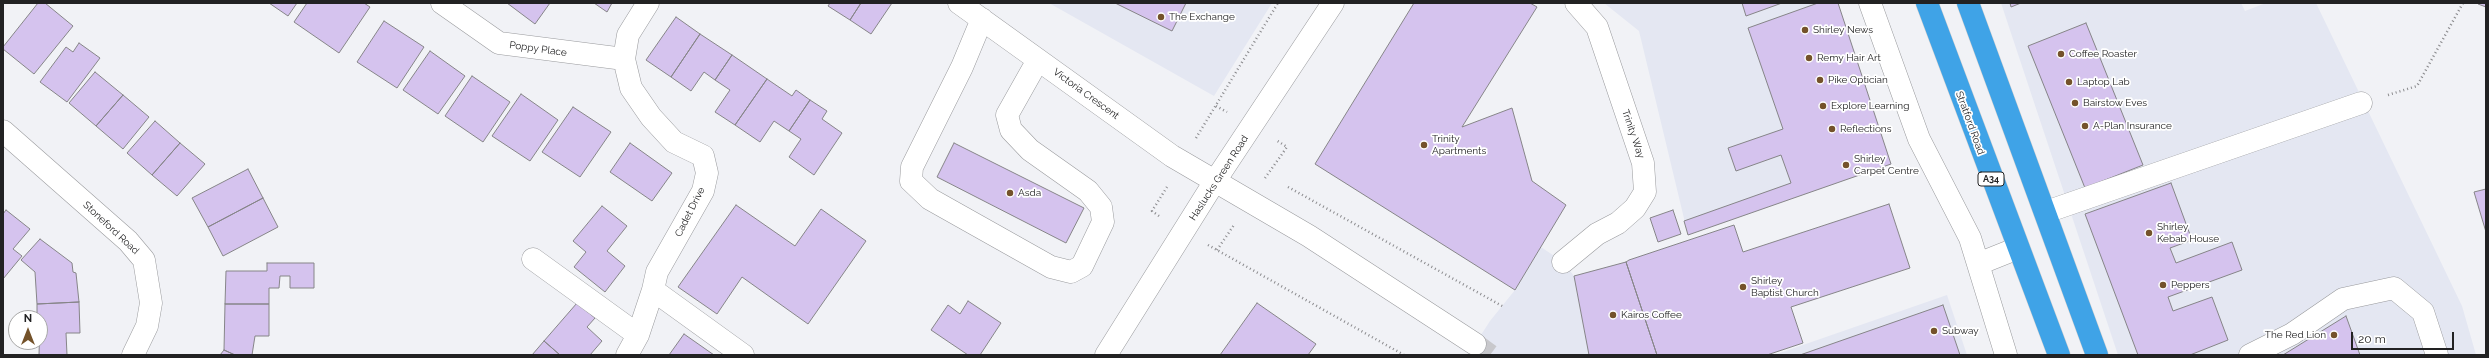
<!DOCTYPE html>
<html>
<head>
<meta charset="utf-8">
<style>
  body { margin:0 }
  #map { position:relative; width:2489px; height:358px; overflow:hidden; background:#f1f2f6; font-family:Raleway,sans-serif }
  canvas { display:block }
  .frame { position:absolute; inset:0; border:4px solid #222223; pointer-events:none }
  .north { position:absolute; left:8px; top:310px; width:40px; height:40px; box-sizing:border-box; background:#fff; border:1px solid #a7a7a7; border-radius:50%; rotate:0deg; font-size:11px; font-weight:700; line-height:16px; text-align:center; color:#222223 }
  .north::after { content:''; display:block; margin:auto; width:14px; height:18px; background:#74522a; clip-path:polygon(50% 0,100% 100%,50% 72%,0 100%) }
  .scale { position:absolute; left:2351px; top:332px; width:103px; height:18px; box-sizing:border-box; border:2px solid #222223; border-top:0; padding-left:5px; font-size:12px; line-height:14px; white-space:nowrap; color:#222223; -webkit-text-stroke:3px #fff; paint-order:stroke }
</style>
</head>
<body>
<div id="map">
<canvas width="2489" height="358"></canvas>
<div class="frame"></div>
<div class="north">N</div>
<div class="scale">20 m</div>
</div>
<script>
const context = document.querySelector('canvas').getContext('2d');
context.lineJoin = 'round';
function fillPath(path, color) {
  context.fillStyle = color;
  context.fill(path, 'evenodd');
}
function shape(rows) {
  const path = new Path2D();
  for (const r of rows) {
    path.moveTo(r[0], r[1]);
    for (let i = 2; i < r.length; i += 2) path.lineTo(r[i], r[i + 1]);
  }
  return path;
}
function strokePath(path, color, width, dash) {
  context.strokeStyle = color;
  context.lineWidth = width;
  context.lineCap = dash ? 'butt' : 'round';
  context.setLineDash(dash || []);
  context.stroke(path);
}
function drawText(font, color, halo, rows, align = 'center') {
  context.font = font + ' Raleway,sans-serif';
  context.lineWidth = 3.5;
  context.setLineDash([]);
  context.textBaseline = 'middle';
  context.strokeStyle = halo;
  context.fillStyle = color;
  for (const [text, x, y, turn = 0] of rows) {
    context.save();
    context.translate(x, y);
    context.rotate((+turn || 0) * Math.PI / 180);
    context.textAlign = isNaN(turn) ? turn : align;
    if (halo) context.strokeText(text, 0, 0);
    context.fillText(text, 0, 0);
    context.restore();
  }
}
fillPath(shape([
  [1049,3,1272,3,1214,96],
  [1604,3,1838,3,1891,164,1688,235,1639,31],
  [2001,3,2241,3,2245,11,2266,3,2316,3,2462,306,2476,355,2118,355],
  [1541,247,1563,262,1574,276,1626,262,1661,355,1468,355,1490,321,1515,290],
  [1947,295,1967,355,1774,355]
]), '#e4e7f2');
const building = shape([
  [38,3,45,3,73,26,34,74,3,49,3,47,38,3],
  [269,3,297,3,288,16,269,3],
  [307,3,364,3,370,7,339,53,294,22,307,3],
  [507,3,550,3,535,24,507,3],
  [594,3,612,3,607,12,594,3],
  [830,3,861,3,850,20,828,6,830,3],
  [861,3,892,3,871,34,850,20,861,3],
  [1115,3,1186,3,1172,31,1115,3],
  [1414,3,1530,3,1537,7,1462,127,1512,108,1532,181,1566,205,1515,290,1315,164,1414,3],
  [1742,3,1782,3,1746,16,1742,3],
  [1818,3,1838,3,1891,164,1688,235,1684,221,1791,183,1781,155,1736,171,1728,148,1783,129,1748,28,1818,3],
  [2010,3,2021,3,2011,7,2010,3],
  [2479,3,2486,3,2486,7,2478,4,2479,3],
  [676,17,700,34,671,77,646,60,676,17],
  [384,21,424,47,397,88,357,62,384,21],
  [2086,23,2143,165,2085,188,2028,46,2086,23],
  [700,34,732,55,715,80,704,72,691,91,671,77,700,34],
  [79,43,100,58,67,102,40,82,66,47,73,52,79,43],
  [430,51,465,76,438,114,403,90,430,51],
  [732,55,767,79,735,125,715,112,730,90,715,80,732,55],
  [95,72,123,95,96,126,69,103,95,72],
  [472,76,510,102,483,142,445,116,472,76],
  [767,79,792,96,796,90,810,100,789,131,774,121,760,142,735,125,767,79],
  [521,94,558,120,530,161,492,136,521,94],
  [123,95,149,117,123,149,96,126,123,95],
  [810,100,827,111,822,119,842,133,814,175,789,157,801,139,789,131,810,100],
  [573,107,611,132,580,177,542,152,573,107],
  [155,121,180,143,152,175,127,153,155,121],
  [180,143,205,164,177,196,152,175,180,143],
  [630,143,672,173,652,201,610,172,630,143],
  [954,143,1084,208,1066,243,937,177,954,143],
  [248,169,263,198,208,227,192,198,248,169],
  [2171,183,2192,240,2170,248,2176,263,2232,242,2242,270,2168,297,2173,311,2212,297,2228,340,2190,355,2138,355,2085,214,2171,183],
  [2486,189,2486,232,2474,192,2486,189],
  [263,198,278,227,223,256,208,227,263,198],
  [1889,204,1910,268,1791,307,1803,343,1767,355,1657,355,1626,262,1629,260,1734,225,1743,252,1889,204],
  [736,205,795,246,821,209,866,241,808,324,742,277,717,314,678,287,736,205],
  [602,206,627,226,607,251,625,266,605,292,574,267,586,252,573,241,602,206],
  [6,210,30,229,13,249,22,256,3,279,3,214,6,210],
  [1673,210,1681,234,1658,242,1650,218,1673,210],
  [40,239,72,263,73,272,76,273,79,302,37,304,35,272,21,260,40,239],
  [1626,262,1657,355,1589,355,1574,276,1626,262],
  [267,263,314,263,314,288,290,288,290,276,280,276,279,288,269,288,269,304,225,304,226,271,267,271,267,263],
  [968,301,1001,323,980,355,968,355,931,330,948,305,960,314,968,301],
  [79,302,80,333,66,333,67,355,39,355,40,318,37,318,37,304,79,302],
  [577,303,595,318,587,327,602,341,590,355,560,355,544,341,577,303],
  [1257,303,1316,344,1308,355,1220,355,1257,303],
  [225,304,269,304,269,336,255,336,252,355,235,355,224,350,225,304],
  [1943,305,1960,355,1800,355,1943,305],
  [2346,316,2360,355,2283,355,2346,316],
  [684,334,714,355,669,355,684,334],
  [544,341,560,355,532,355,544,341],
  [224,350,235,355,220,355,224,350]
]);
fillPath(building, '#d5c3ee');
strokePath(building, '#868588', 1);
strokePath(shape([
  [1475,344,1490,355]
]), '#c8c8cc', 22, [22, 11]);
const minor = shape([
  [442,3,499,43,624,59],
  [959,3,1172,156,1309,236,1475,344],
  [1870,3,1919,139,1970,238,2006,355],
  [982,19,962,67,912,167,911,181,930,199,1051,267,1071,272,1082,266,1103,222,1101,207,1088,191,1030,150,1011,130,1007,115,1038,60],
  [3,131,128,241,144,260,151,303,147,326,133,355],
  [2046,212,2361,103],
  [533,259,638,335],
  [1563,262,1597,234,1618,223,1635,208,1645,192,1643,163,1597,27,1576,3],
  [1978,264,2018,248],
  [653,290,743,355],
  [627,355,638,335,653,290,657,272,703,191,707,173,703,156,674,142,651,117,631,88,624,59,628,35,648,3],
  [1106,355,1215,181,1333,3],
  [2250,355,2292,334,2343,299,2394,288,2423,312,2437,355]
]);
const highway = shape([
  [1927,3,2059,355],
  [1968,3,2097,355]
]);
strokePath(minor, '#999a9d', 23);
strokePath(highway, '#cececf', 23);
strokePath(shape([
  [2388,95,2417,86,2463,3],
  [1216,106,1227,112],
  [1196,138,1278,3],
  [1265,178,1287,147,1276,140],
  [1288,187,1504,307],
  [1159,216,1152,211,1167,187],
  [1208,245,1404,355],
  [1217,250,1234,225]
]), '#8b8b8e', 2.5, [1, 3]);
strokePath(minor, '#fff', 22);
strokePath(highway, '#3fa3e7', 22);
for (const [x, y, r, color] of [
  [1161,17,4,"#74522a"],
  [1805,30,4,"#74522a"],
  [2061,54,4,"#74522a"],
  [1809,58,4,"#74522a"],
  [1820,80,4,"#74522a"],
  [2069,82,4,"#74522a"],
  [2075,103,4,"#74522a"],
  [1823,106,4,"#74522a"],
  [2085,126,4,"#74522a"],
  [1832,129,4,"#74522a"],
  [1424,145,4,"#74522a"],
  [1846,165,4,"#74522a"],
  [1010,193,4,"#74522a"],
  [2149,233,4,"#74522a"],
  [2163,285,4,"#74522a"],
  [1743,287,4,"#74522a"],
  [1613,315,4,"#74522a"],
  [1934,331,4,"#74522a"],
  [2334,335,4,"#74522a"]
]) {
  const dot = new Path2D();
  dot.arc(x, y, r, 0, 2 * Math.PI);
  context.fillStyle = color;
  context.fill(dot);
  strokePath(dot, '#fff', 1.5);
}
for (const [x, y, w] of [
  [1991,179,26]
]) {
  const box = new Path2D();
  box.roundRect(x - w / 2, y - 7, w, 14, 3);
  context.fillStyle = '#fff';
  context.fill(box);
  strokePath(box, '#222223', 1);
}
drawText('bold 9px', '#222223', null, [
  ["A34",1991,179]
]);
drawText('10px', '#222223', '#fff', [
  ["The Exchange",1169,17],
  ["Shirley News",1813,30],
  ["Coffee Roaster",2069,54],
  ["Remy Hair Art",1817,58],
  ["Pike Optician",1828,80],
  ["Laptop Lab",2077,82],
  ["Bairstow Eves",2083,103],
  ["Explore Learning",1831,106],
  ["A-Plan Insurance",2093,126],
  ["Reflections",1840,129],
  ["Trinity",1432,139],
  ["Apartments",1432,151],
  ["Shirley",1854,159],
  ["Carpet Centre",1854,171],
  ["Asda",1018,193],
  ["Shirley",2157,227],
  ["Kebab House",2157,239],
  ["Shirley",1751,281],
  ["Baptist Church",1751,293],
  ["Peppers",2171,285],
  ["Kairos Coffee",1621,315],
  ["Subway",1942,331],
  ["The Red Lion",2326,335,"right"]
], 'left');
drawText('10px', '#222223', '#fff', [
  ["Poppy Place",538,49,8],
  ["Victoria Crescent",1086,94,36],
  ["Stratford Road",1970,123,70],
  ["Trinity Way",1633,134,71],
  ["Haslucks Green Road",1219,178,-57],
  ["Cadet Drive",690,212,-63],
  ["Stoneford Road",111,228,43]
]);
</script>
</body>
</html>
